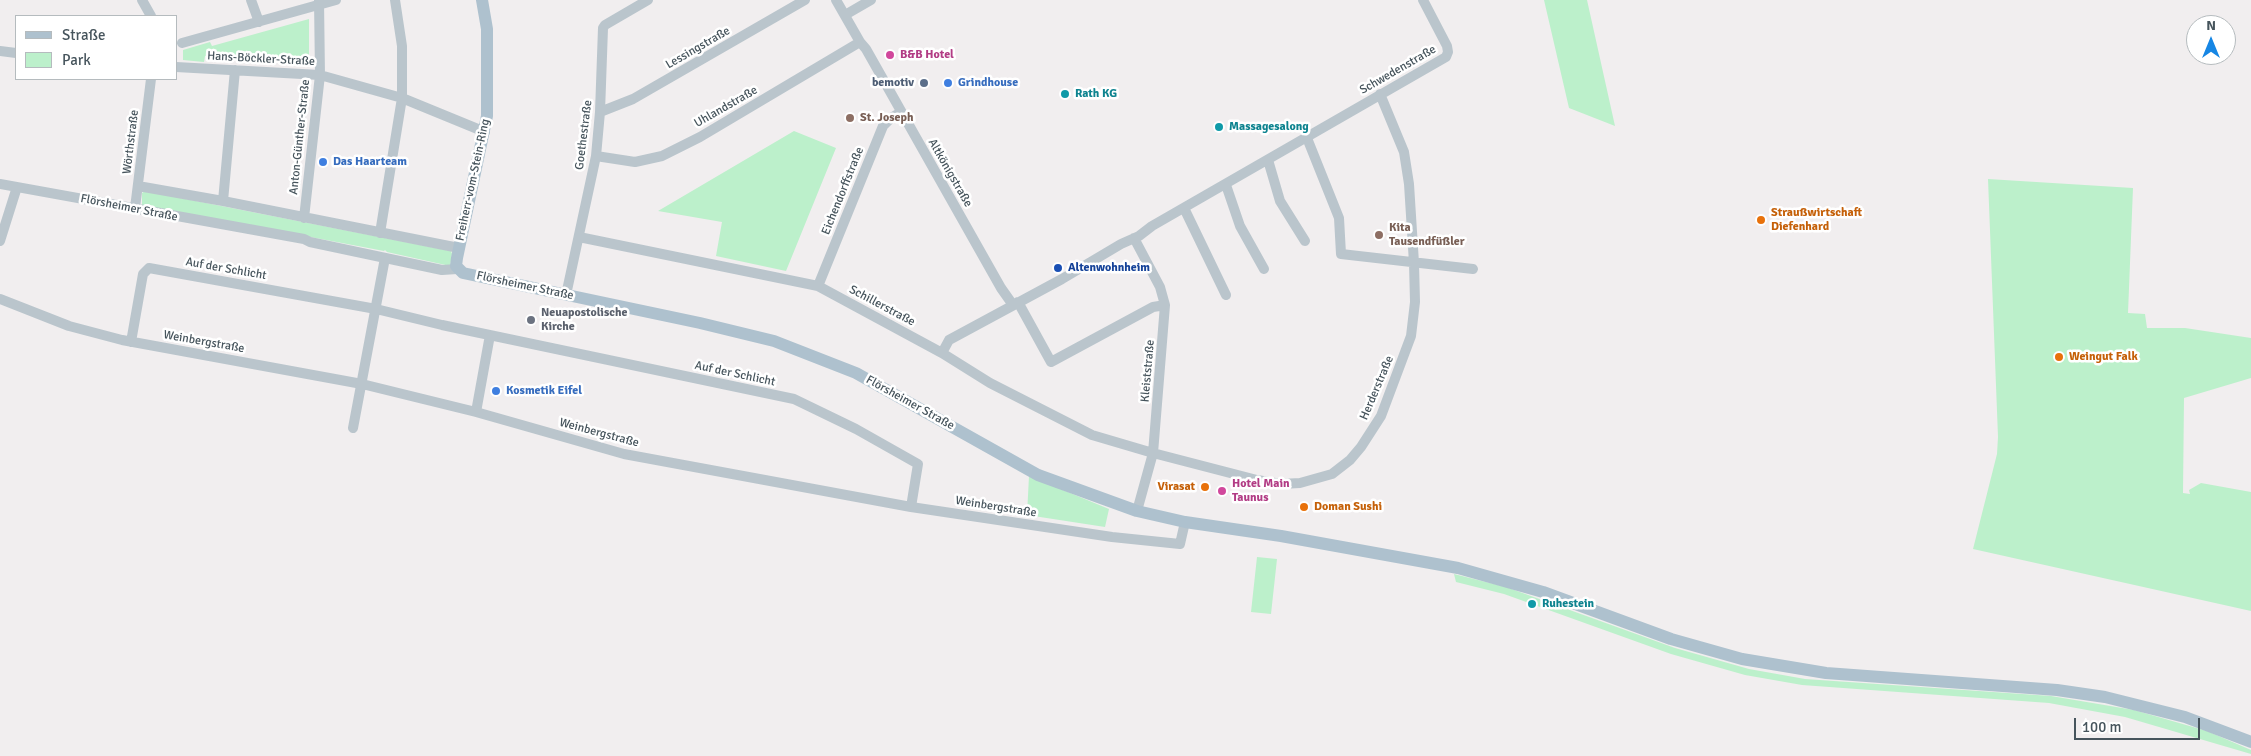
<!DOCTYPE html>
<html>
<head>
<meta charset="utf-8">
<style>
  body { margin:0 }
  #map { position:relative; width:2251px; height:756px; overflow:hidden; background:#f1eeef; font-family:Signika,sans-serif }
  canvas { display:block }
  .legend { position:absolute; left:15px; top:15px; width:162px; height:65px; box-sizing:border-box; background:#fff; border:1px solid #b5bbbe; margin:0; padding:6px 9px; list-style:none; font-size:15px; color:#46545c }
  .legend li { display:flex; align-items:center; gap:10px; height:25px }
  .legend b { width:25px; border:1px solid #b5bbbe }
  .north { position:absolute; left:2186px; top:15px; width:50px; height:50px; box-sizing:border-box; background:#fff; border:1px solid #b5bbbe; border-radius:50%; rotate:0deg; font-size:14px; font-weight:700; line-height:20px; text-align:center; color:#46545c }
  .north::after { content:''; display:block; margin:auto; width:18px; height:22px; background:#1686e4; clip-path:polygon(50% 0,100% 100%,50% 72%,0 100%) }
  .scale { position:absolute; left:2074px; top:718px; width:126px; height:22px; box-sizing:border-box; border:2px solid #46545c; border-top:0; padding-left:6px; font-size:15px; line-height:18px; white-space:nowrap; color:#46545c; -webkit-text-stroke:4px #fff; paint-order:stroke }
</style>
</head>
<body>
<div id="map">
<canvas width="2251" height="756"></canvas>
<ul class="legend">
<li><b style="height:6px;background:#aec1ce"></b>Straße</li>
<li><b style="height:14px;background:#bcf0cb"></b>Park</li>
</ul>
<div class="north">N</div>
<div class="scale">100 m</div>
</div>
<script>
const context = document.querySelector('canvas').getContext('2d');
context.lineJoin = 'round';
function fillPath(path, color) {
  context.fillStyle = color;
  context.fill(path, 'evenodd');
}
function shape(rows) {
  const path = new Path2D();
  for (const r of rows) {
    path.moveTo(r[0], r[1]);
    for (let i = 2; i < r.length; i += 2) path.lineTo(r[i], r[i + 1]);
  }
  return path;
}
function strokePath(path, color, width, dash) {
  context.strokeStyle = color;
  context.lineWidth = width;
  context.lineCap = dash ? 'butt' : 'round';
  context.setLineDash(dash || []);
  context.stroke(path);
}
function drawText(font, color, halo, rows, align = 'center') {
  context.font = font + ' Signika,sans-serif';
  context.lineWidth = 5;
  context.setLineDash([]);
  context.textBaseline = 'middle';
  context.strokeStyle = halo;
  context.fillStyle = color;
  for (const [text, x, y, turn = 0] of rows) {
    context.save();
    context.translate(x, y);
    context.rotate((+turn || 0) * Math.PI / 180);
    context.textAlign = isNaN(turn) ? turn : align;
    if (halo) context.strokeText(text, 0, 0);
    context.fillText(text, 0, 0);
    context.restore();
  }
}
fillPath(shape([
  [1544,0,1587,0,1615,126,1569,108],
  [309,19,309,63,205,56,204,62,183,60,183,50,210,42,212,46],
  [794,131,836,148,786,271,716,256,722,222,658,211],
  [1988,179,2133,188,2128,313,2145,314,2147,328,2185,328,2251,338,2251,378,2184,398,2183,493,2190,494,2189,490,2201,483,2251,492,2251,611,1973,549,1997,454,1998,437],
  [145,191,451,251,452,254,450,266,387,252,385,250,384,251,142,205,142,193],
  [1029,476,1109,509,1105,527,1027,515],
  [1257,557,1277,559,1271,614,1251,612],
  [1454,574,1506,587,1675,648,1749,669,1805,679,2051,696,2134,710,2207,731,2251,750,2251,754,2125,717,2049,703,1802,685,1745,675,1671,654,1504,594,1456,582]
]), '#bcf0cb');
strokePath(shape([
  [142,0,151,16],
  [251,0,259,22],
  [836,0,860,42,866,49,1001,288,1013,305],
  [845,15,871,0],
  [182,43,336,0],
  [0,51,16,53],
  [176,67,320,75,402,98,485,132],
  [600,112,633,99,805,0],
  [1307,138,1339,218,1341,254,1473,269],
  [596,156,635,162,662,156,700,137,860,42],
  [1268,160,1280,201,1305,241],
  [0,184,304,239,310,242,442,270,457,269],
  [1226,185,1240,226,1264,269],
  [138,186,223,201,459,248],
  [223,201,235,70],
  [135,208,151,79],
  [1184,208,1226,295],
  [304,218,320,75,319,0],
  [380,233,402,98,402,46,395,0],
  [579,237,818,286,942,353,990,383,1092,435,1153,453,1257,480,1281,484,1300,483,1332,474,1350,460,1361,447,1381,416,1411,336,1415,302,1414,263,1409,184,1404,152,1380,94],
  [1134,238,1160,287,1165,305,1153,453,1137,511],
  [0,241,17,187],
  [818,286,883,126,891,118,901,112],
  [566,295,596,156,600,112,603,28,605,25,648,0],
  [0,299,69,326,122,340,362,384,476,412,624,454,911,507,1112,537,1180,544,1185,522],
  [1018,302,1051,362,1153,307,1165,305],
  [131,342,143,274,149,268,376,309,442,325,794,399,856,429,918,464,911,507],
  [942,353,949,340,1062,279,1121,244,1139,236,1152,226,1446,57,1448,52,1447,46,1423,0],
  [476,412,490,335],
  [353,428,385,258]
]), '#bac5cc', 10);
strokePath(shape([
  [482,0,487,29,487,116,457,258,456,266,463,273,700,323,774,341,856,373,1038,475,1137,511,1185,522,1281,536,1458,568,1543,592,1671,639,1742,659,1826,673,2057,690,2105,697,2185,717,2251,742]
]), '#aec1ce', 12);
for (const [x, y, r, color] of [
  [890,55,5,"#d1479c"],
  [924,83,5,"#5c6f8a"],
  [948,83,5,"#3f7fe0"],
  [1065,94,5,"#0f9aa8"],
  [850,118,5,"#8d6e63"],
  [1219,127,5,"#0f9aa8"],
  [323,162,5,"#3f7fe0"],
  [1761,220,5,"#e8710a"],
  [1379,235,5,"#8d6e63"],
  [1058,268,5,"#1a4fb4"],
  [531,320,5,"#6b7280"],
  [2059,357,5,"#e8710a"],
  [496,391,5,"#3f7fe0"],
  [1205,487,5,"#e8710a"],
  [1222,491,5,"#d1479c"],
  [1304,507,5,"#e8710a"],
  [1532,604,5,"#0f9aa8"]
]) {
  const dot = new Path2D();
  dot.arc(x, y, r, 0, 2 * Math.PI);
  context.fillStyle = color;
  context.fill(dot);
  strokePath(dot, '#fff', 2);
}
drawText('12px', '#46545c', '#fff', [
  ["Lessingstraße",698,48,-30],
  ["Hans-Böckler-Straße",261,59,3],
  ["Schwedenstraße",1398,70,-30],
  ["Uhlandstraße",726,107,-30],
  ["Goethestraße",584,135,-83],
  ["Anton-Günther-Straße",300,137,-84],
  ["Wörthstraße",131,142,-83],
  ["Altkönigstraße",950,173,60],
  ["Freiherr-vom-Stein-Ring",473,180,-78],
  ["Eichendorffstraße",843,191,-68],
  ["Flörsheimer Straße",129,208,11],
  ["Auf der Schlicht",226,269,10],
  ["Flörsheimer Straße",525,286,12],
  ["Schillerstraße",882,306,28],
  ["Weinbergstraße",204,342,10],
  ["Kleiststraße",1148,371,-85],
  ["Auf der Schlicht",735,374,12],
  ["Herderstraße",1377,388,-67],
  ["Flörsheimer Straße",910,403,29],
  ["Weinbergstraße",599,433,15],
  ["Weinbergstraße",996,507,9]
]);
drawText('bold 12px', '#b23c85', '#fff', [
  ["B&B Hotel",900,55],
  ["Hotel Main",1232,484],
  ["Taunus",1232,498]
], 'left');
drawText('bold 12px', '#4e5e75', '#fff', [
  ["bemotiv",914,83]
], 'right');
drawText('bold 12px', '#366cbe', '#fff', [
  ["Grindhouse",958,83],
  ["Das Haarteam",333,162],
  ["Kosmetik Eifel",506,391]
], 'left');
drawText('bold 12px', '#0d838f', '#fff', [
  ["Rath KG",1075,94],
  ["Massagesalong",1229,127],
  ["Ruhestein",1542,604]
], 'left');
drawText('bold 12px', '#785e54', '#fff', [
  ["St. Joseph",860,118],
  ["Kita",1389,228],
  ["Tausendfüßler",1389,242]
], 'left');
drawText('bold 12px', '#c56008', '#fff', [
  ["Straußwirtschaft",1771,213],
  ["Diefenhard",1771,227],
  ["Weingut Falk",2069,357],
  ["Virasat",1195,487,"right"],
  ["Doman Sushi",1314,507]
], 'left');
drawText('bold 12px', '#164399', '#fff', [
  ["Altenwohnheim",1068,268]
], 'left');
drawText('bold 12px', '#5b616d', '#fff', [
  ["Neuapostolische",541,313],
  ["Kirche",541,327]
], 'left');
</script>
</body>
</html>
